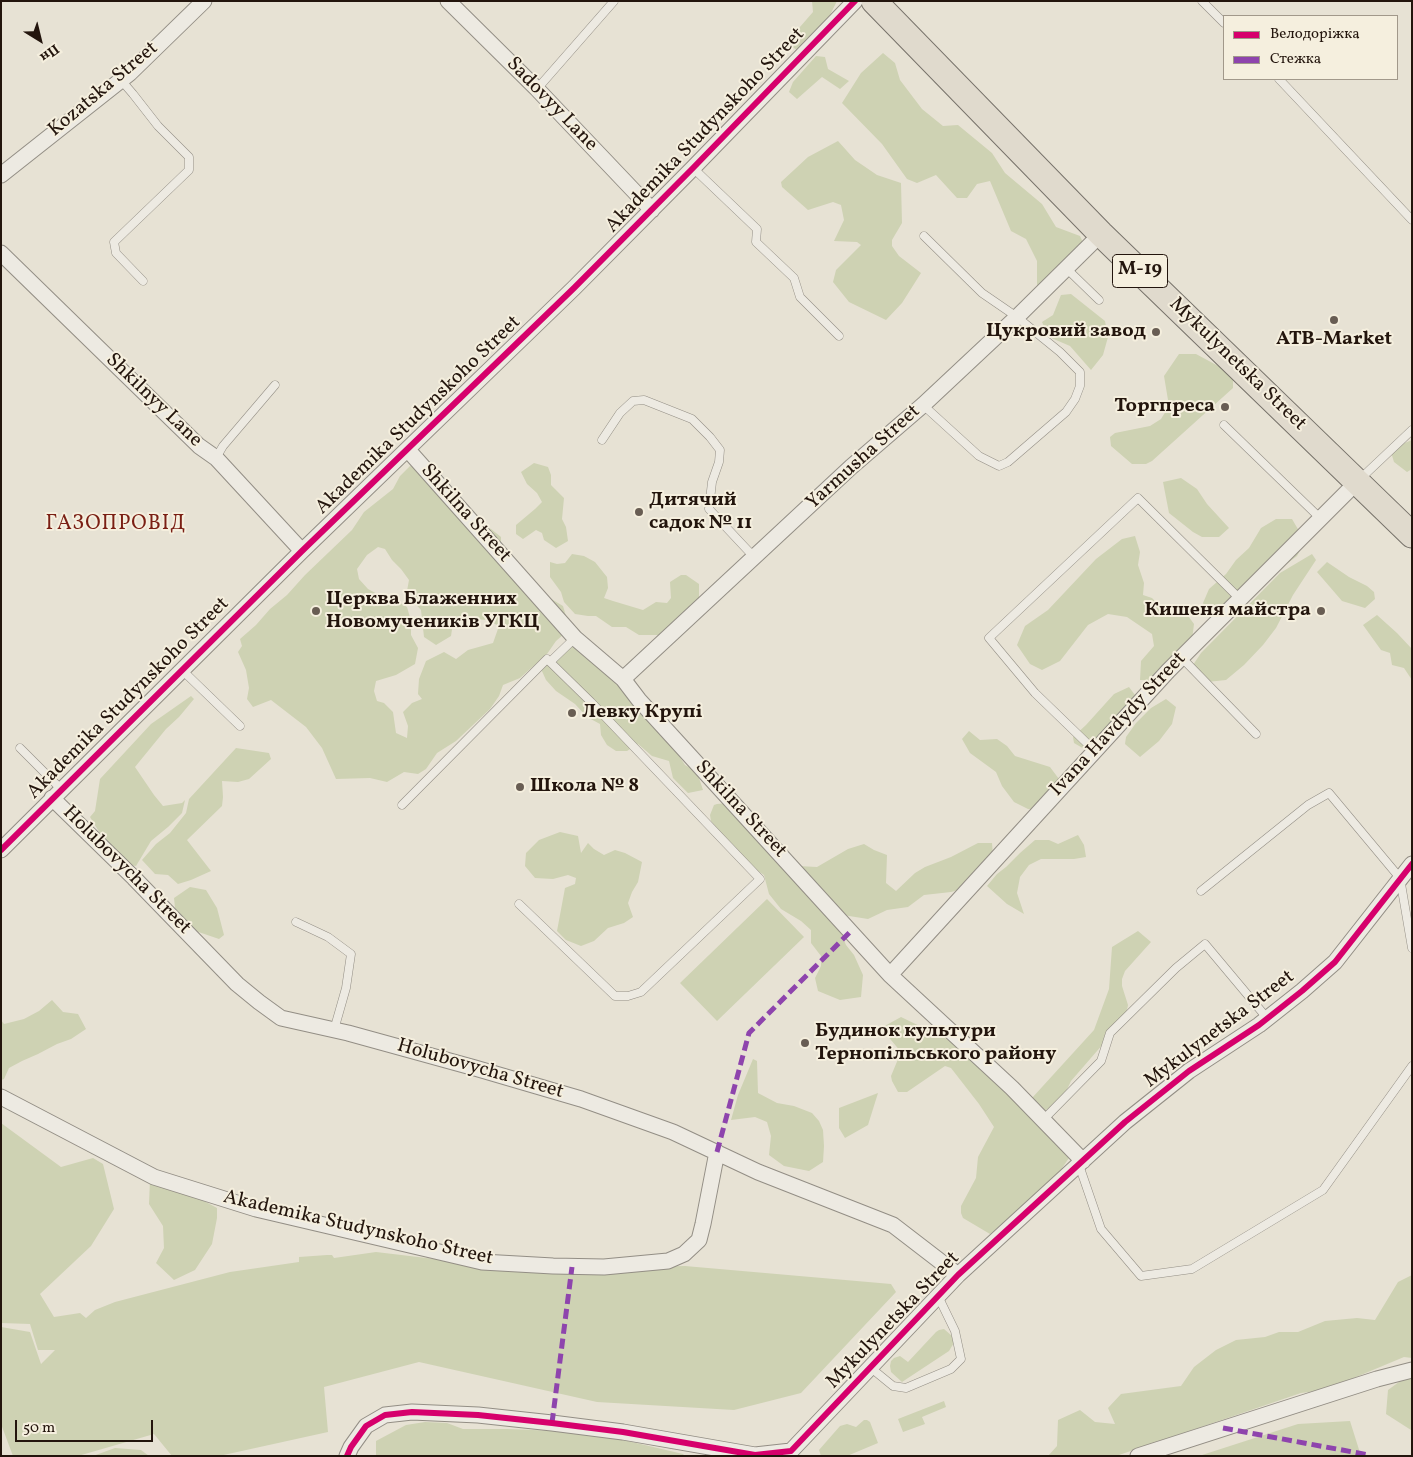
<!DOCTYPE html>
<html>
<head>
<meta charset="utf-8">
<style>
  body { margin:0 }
  #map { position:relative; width:1413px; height:1457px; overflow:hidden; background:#e7e2d4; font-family:Vollkorn,serif }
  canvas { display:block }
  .frame { position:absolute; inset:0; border:2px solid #23150d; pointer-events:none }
  .legend { position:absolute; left:1223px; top:15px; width:175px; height:65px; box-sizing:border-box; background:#f5efde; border:1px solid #a1988a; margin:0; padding:6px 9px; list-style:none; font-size:15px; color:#23150d }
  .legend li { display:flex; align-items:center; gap:10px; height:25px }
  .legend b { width:25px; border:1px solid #a1988a }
  .north { position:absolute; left:15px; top:15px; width:50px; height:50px; -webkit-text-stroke:4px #f5efde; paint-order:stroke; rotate:144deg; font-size:14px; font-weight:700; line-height:20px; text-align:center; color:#23150d }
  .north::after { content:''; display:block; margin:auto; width:18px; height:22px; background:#23150d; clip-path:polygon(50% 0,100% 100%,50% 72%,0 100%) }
  .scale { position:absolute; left:15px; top:1420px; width:138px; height:22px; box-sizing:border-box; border:2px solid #23150d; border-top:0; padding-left:6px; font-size:15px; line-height:18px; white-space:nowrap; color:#23150d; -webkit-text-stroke:4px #f5efde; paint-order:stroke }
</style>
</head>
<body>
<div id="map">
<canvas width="1413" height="1457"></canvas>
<div class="frame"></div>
<ul class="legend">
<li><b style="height:6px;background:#d6006c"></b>Велодоріжка</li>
<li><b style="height:6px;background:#8e44ad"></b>Стежка</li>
</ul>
<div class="north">Пн</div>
<div class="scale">50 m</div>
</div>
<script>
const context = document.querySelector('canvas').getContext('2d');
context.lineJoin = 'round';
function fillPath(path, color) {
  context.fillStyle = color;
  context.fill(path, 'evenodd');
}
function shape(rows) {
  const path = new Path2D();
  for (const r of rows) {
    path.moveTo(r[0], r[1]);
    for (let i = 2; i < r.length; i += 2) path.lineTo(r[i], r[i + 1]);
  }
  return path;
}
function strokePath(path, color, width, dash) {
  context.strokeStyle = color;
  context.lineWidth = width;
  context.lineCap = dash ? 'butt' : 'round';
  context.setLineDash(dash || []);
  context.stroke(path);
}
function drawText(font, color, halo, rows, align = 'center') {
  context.font = font + ' Vollkorn,serif';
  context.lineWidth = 4;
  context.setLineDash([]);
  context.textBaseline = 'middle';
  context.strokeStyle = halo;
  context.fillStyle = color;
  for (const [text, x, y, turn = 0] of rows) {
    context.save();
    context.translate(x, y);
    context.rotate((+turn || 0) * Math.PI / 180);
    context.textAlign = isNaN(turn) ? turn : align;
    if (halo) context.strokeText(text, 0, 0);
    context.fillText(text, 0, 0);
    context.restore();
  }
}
fillPath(shape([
  [812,1,837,1,830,15,816,35,797,50,786,43,813,12],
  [883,53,895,63,900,80,922,109,943,126,958,125,992,153,1005,173,1042,204,1056,227,1080,236,1085,247,1053,282,1037,285,1037,261,1026,239,1011,231,990,181,977,184,967,198,957,198,936,175,917,183,907,179,882,144,842,103,861,73],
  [816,56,825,57,828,69,849,81,840,89,822,77,797,99,789,92,793,82],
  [838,141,855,160,877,175,901,183,902,223,892,240,892,246,899,256,921,273,902,303,886,320,849,302,833,282,836,270,861,245,857,242,834,241,844,220,841,205,833,202,808,210,782,187,781,182,808,157],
  [1071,294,1105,321,1108,337,1103,355,1091,370,1070,346,1049,337,1042,322,1053,315,1061,295],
  [1179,354,1196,354,1222,368,1233,380,1233,388,1152,461,1146,464,1132,464,1111,446,1110,437,1115,433,1150,426,1161,419,1169,406,1164,376],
  [1412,440,1412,469,1407,472,1394,462,1390,449],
  [534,463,548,467,551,475,551,485,564,498,562,519,566,527,568,541,556,548,544,540,542,533,536,530,523,539,516,534,516,525,535,509,542,502,537,493,527,484,521,472],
  [410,466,420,469,476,522,491,529,501,537,501,547,548,597,563,606,566,616,557,627,564,634,556,641,547,654,520,678,503,685,499,696,490,709,456,741,437,753,426,769,418,774,404,772,387,782,370,778,336,779,322,748,306,727,271,700,253,707,247,699,249,688,246,670,238,652,242,646,240,639,256,625,270,609,287,595,305,575,352,530,364,512,393,489,400,476],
  [378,547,385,549,392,560,401,569,409,580,407,591,412,600,421,610,424,637,436,645,451,636,453,623,462,620,473,619,487,620,499,626,493,643,468,650,456,659,444,652,426,661,419,679,418,694,422,699,412,703,403,712,408,726,407,738,396,733,393,712,384,703,377,701,374,691,376,681,396,675,415,664,418,648,411,635,411,621,407,607,397,601,381,596,368,589,359,579,357,569,367,555],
  [1181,478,1197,489,1207,504,1229,528,1219,537,1202,537,1193,532,1169,513,1163,482],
  [1276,519,1292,519,1302,536,1303,545,1297,556,1277,571,1235,609,1210,617,1203,603,1209,589,1226,574,1236,560,1249,548,1261,528],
  [1135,536,1140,552,1138,565,1144,583,1143,595,1152,598,1165,611,1186,613,1194,624,1192,640,1154,680,1140,680,1141,661,1154,646,1152,634,1127,617,1108,614,1088,625,1060,661,1042,670,1030,664,1017,645,1025,626,1048,610,1096,559,1122,539],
  [572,554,584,556,595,562,607,577,608,588,604,598,613,601,643,610,656,602,667,603,671,598,670,582,681,575,686,575,699,584,699,598,672,628,659,635,639,635,626,627,612,627,596,616,588,616,575,614,564,602,561,592,550,577,550,562,557,564,565,563],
  [1312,554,1316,560,1293,595,1276,628,1263,645,1244,665,1226,680,1207,682,1193,665,1201,653,1280,573],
  [1327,562,1349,577,1367,586,1374,592,1375,599,1365,608,1342,601,1317,572],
  [1377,615,1397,633,1412,649,1412,680,1404,668,1392,665,1390,653,1381,650,1363,625],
  [570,646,596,646,603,652,676,751,685,765,697,772,703,790,688,793,673,778,669,761,652,756,638,744,627,751,616,751,607,745,601,735,600,724,587,717,575,704,556,691,546,680,541,669,554,654],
  [1129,687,1135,695,1136,701,1086,750,1074,743,1073,737,1086,725,1114,694],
  [191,696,194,699,179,717,166,729,135,767,154,795,163,806,182,803,185,800,182,813,168,827,151,841,136,866,125,864,101,835,90,817,95,811,100,779,151,724],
  [1166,699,1176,707,1172,724,1159,741,1140,757,1125,744,1126,737,1136,723,1151,708],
  [969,731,980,740,997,739,1007,746,1015,756,1050,767,1059,779,1042,810,1028,809,1014,802,1002,786,996,772,970,753,962,739],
  [236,748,269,753,271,759,249,779,238,782,222,781,223,797,222,806,187,840,211,871,191,880,178,884,168,875,155,874,142,860,156,844,170,833,186,813,189,799],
  [727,803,798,866,817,867,848,849,864,844,874,850,887,855,886,883,896,891,915,873,925,867,951,857,978,843,992,843,993,855,962,889,951,892,924,895,908,907,887,910,868,919,843,915,841,933,846,945,854,955,863,975,861,997,840,1000,818,991,815,978,821,966,821,956,811,943,811,930,801,921,781,909,769,894,764,875,735,856,730,842,722,835,711,821,710,815,714,805,717,804],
  [560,832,578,836,581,853,588,843,594,849,604,855,615,850,625,853,642,862,638,882,632,892,628,903,633,917,624,923,608,928,594,941,581,946,566,940,557,931,565,888,575,884,576,878,568,875,553,879,535,878,525,866,526,853,539,840],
  [1078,835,1084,845,1086,857,1074,859,1041,859,1029,865,1020,877,1017,893,1024,914,1007,904,987,886,997,874,1006,867,1020,853,1035,840,1049,840,1058,844],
  [190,887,206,890,217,908,224,935,219,939,184,927,176,918,174,898],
  [767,899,804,937,717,1021,680,983],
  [1138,931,1151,942,1125,971,1122,979,1122,986,1128,1005,1126,1015,1123,1021,1071,1081,1062,1100,1038,1115,1032,1098,1094,1030,1109,989,1112,947],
  [52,1000,63,1012,78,1014,86,1029,71,1039,57,1044,38,1054,22,1061,9,1068,4,1079,1,1080,1,1020,4,1024,24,1019,39,1011],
  [901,1017,963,1047,1071,1155,1056,1177,990,1234,963,1218,961,1213,961,1206,976,1178,978,1157,994,1127,979,1104,951,1068,945,1066,907,1092,898,1092,892,1081,891,1076,901,1052,881,1028],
  [753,1059,757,1061,758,1093,777,1103,794,1106,812,1113,819,1121,823,1130,824,1146,823,1162,809,1171,784,1166,769,1155,771,1136,767,1122,755,1117,731,1120,738,1095],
  [878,1093,868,1125,845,1138,839,1128,839,1108],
  [1,1123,61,1167,93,1158,103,1164,114,1209,91,1246,40,1294,54,1317,80,1313,86,1318,95,1310,115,1302,230,1272,299,1262,299,1257,327,1255,332,1255,334,1258,376,1252,519,1269,685,1266,891,1284,896,1292,801,1393,734,1410,597,1402,419,1362,324,1387,328,1432,219,1456,172,1456,154,1434,78,1456,13,1456,1,1424,1,1327,30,1332,41,1364,55,1350,38,1350,30,1324,1,1323],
  [150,1180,182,1189,217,1208,217,1218,212,1244,195,1270,174,1280,156,1263,164,1248,163,1226,149,1204],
  [1412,1275,1412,1358,1404,1357,1325,1390,1301,1393,1116,1456,1048,1456,1057,1446,1058,1420,1080,1410,1095,1422,1115,1424,1108,1408,1121,1394,1181,1386,1194,1367,1216,1350,1236,1340,1265,1337,1279,1332,1298,1332,1325,1321,1357,1318,1375,1320,1398,1282],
  [944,1329,952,1336,955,1341,949,1351,902,1382,891,1372,890,1366,891,1361,894,1358,900,1356,908,1362,936,1332,939,1330],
  [1403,1379,1412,1379,1412,1429,1411,1430,1386,1414,1388,1390],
  [944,1401,946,1407,922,1417,925,1424,903,1432,898,1419],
  [864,1420,867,1420,870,1422,878,1443,847,1456,821,1456,819,1450,840,1426,847,1424,856,1427],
  [1350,1421,1361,1456,1199,1456,1298,1424],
  [425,1422,447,1423,463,1429,507,1429,558,1431,615,1438,683,1454,685,1456,376,1456,376,1441,406,1425],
  [115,1448,141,1450,149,1456,93,1456]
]), '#ced2b3');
const service = shape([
  [1202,1,1224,23],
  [1279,79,1412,220],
  [121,80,133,94,158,126,189,157,189,170,114,242,116,253,143,281],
  [537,89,614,1],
  [693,168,757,229,756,242,794,278,800,297,839,336],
  [1067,269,1099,300],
  [923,405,979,456,999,466,1008,462,1066,412,1075,399,1080,386,1080,372,1060,352,1017,317,982,293,924,236],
  [1224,425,1320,518],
  [602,440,620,413,633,401,644,400,692,419,710,437,720,450,719,462,712,482,709,509,754,557],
  [216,458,223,446,275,385],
  [1359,480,1412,430],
  [1181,657,1256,734],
  [550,662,575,638],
  [182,670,240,726],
  [20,748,61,789],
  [1095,751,1035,693,989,638,1138,498,1240,599],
  [402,805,547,659,591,702,760,879,641,992,628,996,615,996,519,904],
  [1201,891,1308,805,1329,793,1400,878,1412,948],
  [296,922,328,937,351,954,346,988,334,1030],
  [1043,1120,1101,1061,1110,1033,1176,968,1205,944,1267,1018],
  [1079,1165,1101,1229,1141,1276,1192,1269,1323,1190,1412,1066],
  [871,1368,893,1386,906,1388,951,1369,961,1359,955,1331,938,1296]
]);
const minor = shape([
  [448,1,537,89,652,210],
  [1,175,130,73,204,1],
  [1,253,199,446,216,458,302,551],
  [408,450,575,638,623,679,639,700,890,975,1012,1088,1083,1161],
  [623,679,851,467,923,405,1017,317,1101,234],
  [52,798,134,878,237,984,259,1002,281,1018,348,1033,475,1068,581,1099,673,1132,758,1172,893,1225,958,1275],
  [1,850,302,551,574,288,693,168,855,1],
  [890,975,1168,671,1357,482],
  [1,1097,154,1177,256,1209,482,1262,553,1266,604,1267,668,1261,684,1254,699,1240,703,1224,717,1152],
  [347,1456,351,1447,366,1426,385,1415,412,1412,478,1415,552,1423,623,1432,755,1455,791,1451,958,1275,1125,1122,1189,1071,1259,1025,1302,991,1335,962,1412,864],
  [1138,1456,1377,1379,1412,1370]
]);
const trunk = shape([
  [874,1,1101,234,1412,535]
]);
strokePath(service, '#938e85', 9);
strokePath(minor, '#938e85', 17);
strokePath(trunk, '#77726a', 27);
strokePath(service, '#edeae2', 8);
strokePath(minor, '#edeae2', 15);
strokePath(trunk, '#e0dacd', 25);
strokePath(shape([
  [717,1152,749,1033,850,932],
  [552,1423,572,1267],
  [1223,1428,1369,1455,1369,1456]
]), '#8e44ad', 5, [10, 5]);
strokePath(shape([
  [1,850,302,551,574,288,693,168,855,1],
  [347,1456,351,1447,366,1426,385,1415,412,1412,478,1415,552,1423,623,1432,755,1455,791,1451,958,1275,1125,1122,1189,1071,1259,1025,1302,991,1335,962,1412,864]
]), '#d6006c', 6);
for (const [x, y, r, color] of [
  [1334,320,5,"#685d53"],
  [1156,332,5,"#685d53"],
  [1225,407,5,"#685d53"],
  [639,512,5,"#685d53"],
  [316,611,5,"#685d53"],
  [1321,611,5,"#685d53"],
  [572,713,5,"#685d53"],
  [520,787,5,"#685d53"],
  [805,1043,5,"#685d53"]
]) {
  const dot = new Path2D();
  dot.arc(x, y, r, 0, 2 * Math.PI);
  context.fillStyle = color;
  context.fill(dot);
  strokePath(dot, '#f5efde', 2);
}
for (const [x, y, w] of [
  [1140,271,55]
]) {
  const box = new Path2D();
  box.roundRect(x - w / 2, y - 16.5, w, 33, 4);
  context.fillStyle = '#f5efde';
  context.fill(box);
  strokePath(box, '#23150d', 1);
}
drawText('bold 19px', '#23150d', null, [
  ["М-19",1140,271]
]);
drawText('20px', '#23150d', '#f5efde', [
  ["Kozatska Street",104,90,-40],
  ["Sadovyy Lane",551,105,46],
  ["Akademika Studynskoho Street",706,131,-46],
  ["Mykulynetska Street",1237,365,44],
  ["Shkilnyy Lane",153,401,44],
  ["Akademika Studynskoho Street",419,416,-44],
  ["Yarmusha Street",864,458,-42],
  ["Shkilna Street",465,514,48],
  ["Akademika Studynskoho Street",129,699,-45],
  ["Ivana Havdydy Street",1119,725,-47],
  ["Shkilna Street",740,810,47],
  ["Holubovycha Street",126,871,45],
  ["Mykulynetska Street",1220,1030,-37],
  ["Holubovycha Street",480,1070,16],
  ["Akademika Studynskoho Street",358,1229,13],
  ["Mykulynetska Street",894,1321,-46]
]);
drawText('bold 20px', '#23150d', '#f5efde', [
  ["Цукровий завод",1146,332,"right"],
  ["ATB-Market",1334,340,"center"],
  ["Торгпреса",1215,407,"right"],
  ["Дитячий",649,501],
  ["садок № 11",649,524],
  ["Церква Блаженних",326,600],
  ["Новомучеників УГКЦ",326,623],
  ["Кишеня майстра",1311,611,"right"],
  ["Левку Крупі",582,713],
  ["Школа № 8",530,787],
  ["Будинок культури",815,1032],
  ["Тернопільського району",815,1055]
], 'left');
context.letterSpacing = '1px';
drawText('21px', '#7a1f14', '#f5efde', [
  ["ГАЗОПРОВІД",116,525]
]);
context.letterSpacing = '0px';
</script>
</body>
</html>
